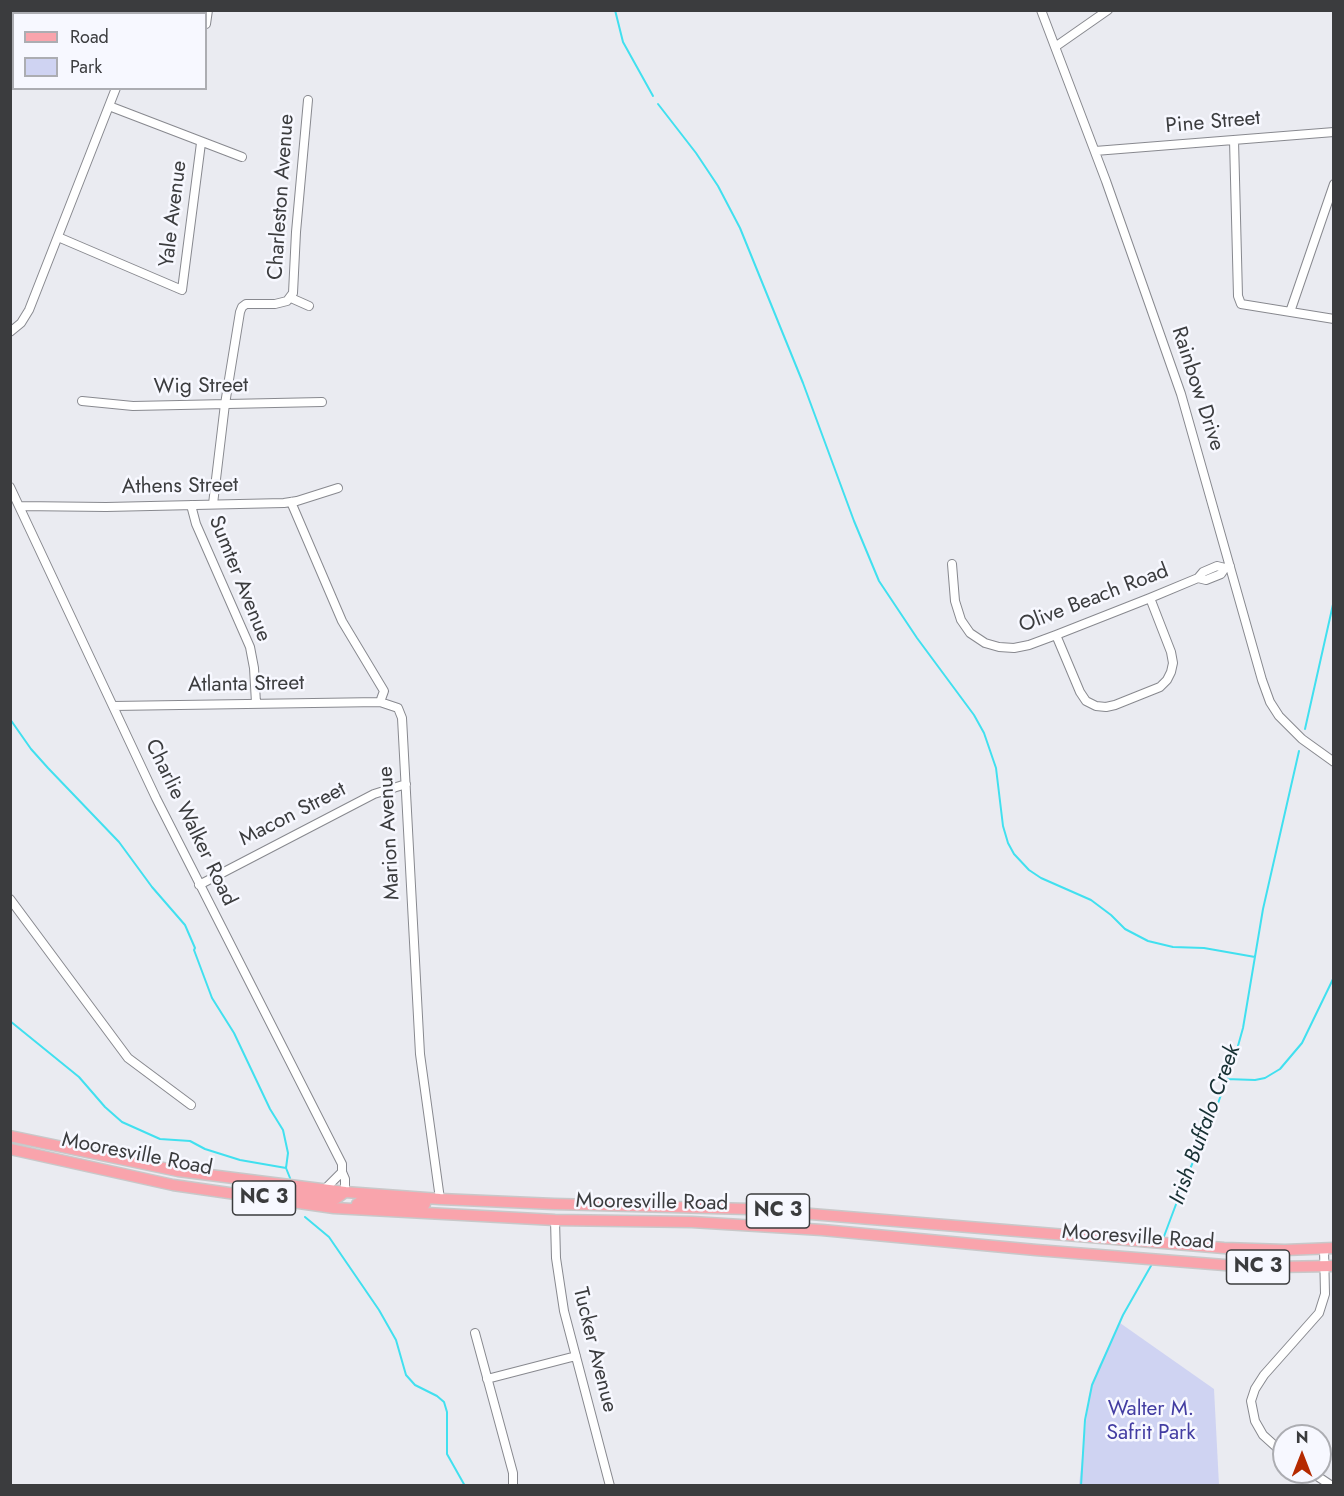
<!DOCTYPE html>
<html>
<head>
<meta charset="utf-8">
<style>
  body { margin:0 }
  #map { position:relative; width:1344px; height:1496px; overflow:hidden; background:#eaebf1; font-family:Jost,sans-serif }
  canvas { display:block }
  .frame { position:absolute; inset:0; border:12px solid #3b3c3e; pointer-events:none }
  .legend { position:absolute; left:12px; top:12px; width:195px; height:78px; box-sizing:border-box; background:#f7f8ff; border:2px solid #acadb2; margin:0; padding:8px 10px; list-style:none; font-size:18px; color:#3b3c3e }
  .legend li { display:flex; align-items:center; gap:12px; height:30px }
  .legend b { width:30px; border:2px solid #acadb2 }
  .north { position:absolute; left:1272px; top:1424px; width:60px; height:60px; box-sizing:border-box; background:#f7f8ff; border:2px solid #acadb2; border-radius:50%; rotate:0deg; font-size:16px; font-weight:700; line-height:24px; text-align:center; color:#3b3c3e }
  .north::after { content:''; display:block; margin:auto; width:21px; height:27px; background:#b52a00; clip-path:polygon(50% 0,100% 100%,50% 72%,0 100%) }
</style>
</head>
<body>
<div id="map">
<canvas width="1344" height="1496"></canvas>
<div class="frame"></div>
<ul class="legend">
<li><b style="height:8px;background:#f9a4ac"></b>Road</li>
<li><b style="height:16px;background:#cfd3f2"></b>Park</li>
</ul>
<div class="north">N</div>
</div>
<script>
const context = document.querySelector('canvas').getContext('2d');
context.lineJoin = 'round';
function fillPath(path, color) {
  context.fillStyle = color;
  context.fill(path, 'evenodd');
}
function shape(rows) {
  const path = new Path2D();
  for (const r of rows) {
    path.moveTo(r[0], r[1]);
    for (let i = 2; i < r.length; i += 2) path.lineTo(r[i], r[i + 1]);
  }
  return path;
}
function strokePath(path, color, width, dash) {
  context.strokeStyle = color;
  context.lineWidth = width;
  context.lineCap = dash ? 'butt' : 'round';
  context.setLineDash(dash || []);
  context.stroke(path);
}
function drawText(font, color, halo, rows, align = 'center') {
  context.font = font + ' Jost,sans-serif';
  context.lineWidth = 5;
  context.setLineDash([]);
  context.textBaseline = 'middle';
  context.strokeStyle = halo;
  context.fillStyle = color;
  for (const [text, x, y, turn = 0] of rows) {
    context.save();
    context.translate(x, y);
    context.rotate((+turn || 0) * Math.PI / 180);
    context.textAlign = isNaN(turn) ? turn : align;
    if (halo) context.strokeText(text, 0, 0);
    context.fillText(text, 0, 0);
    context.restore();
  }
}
fillPath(shape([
  [1120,1323,1214,1389,1219,1485,1079,1485,1089,1395,1098,1368]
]), '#cfd3f2');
strokePath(shape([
  [615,10,623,42,653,96],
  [658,104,696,153,718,186,740,228,803,383,854,521,879,581,917,638,974,715,984,733,996,768,1003,826,1008,843,1014,854,1029,870,1041,878,1091,900,1111,915,1125,929,1148,941,1173,947,1204,948,1255,957],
  [10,719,31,749,48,768,119,842,152,887,185,925,195,948,194,950,212,998,234,1033,270,1109,283,1130,288,1153,286,1168,290,1178],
  [1305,729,1334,600],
  [10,1021,79,1077,105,1107,122,1122,160,1139,190,1141,205,1149,240,1160,286,1168],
  [1226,1079,1255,1080,1265,1078,1280,1069,1302,1043,1334,977],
  [305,1217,329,1237,379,1310,396,1340,406,1375,415,1385,437,1396,444,1402,447,1412,447,1454,465,1486],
  [1163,1239,1184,1183,1217,1106,1236,1053,1243,1028,1263,909,1299,751],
  [1081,1486,1085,1420,1092,1385,1123,1315,1152,1264]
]), '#41e0ef', 2);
const minor = shape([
  [142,10,149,14],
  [1041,10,1106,181,1181,394,1262,680,1270,702,1279,716,1302,739,1334,762],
  [206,24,208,10],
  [1055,47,1108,10],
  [109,106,242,157],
  [1234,140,1238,296,1241,304,1334,319],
  [1095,151,1334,132],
  [58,237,182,290,201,143],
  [291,298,309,306],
  [1290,312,1334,184],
  [10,332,21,323,29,310,116,88],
  [82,401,133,406,322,402],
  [10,487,156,798,342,1164,342,1172,325,1189],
  [291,502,342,621,384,691,380,702,398,708,402,718,420,1054,440,1199],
  [213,504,225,404,240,312,242,307,246,304,275,304,287,301,293,293,296,232,308,100],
  [191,505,196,524,250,647,254,668,256,703],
  [19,506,106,507,284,503,297,501,338,488],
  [952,564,955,601,961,620,970,633,985,643,999,647,1014,648,1029,645,1056,635,1150,598,1198,578,1203,572,1217,566,1225,568,1230,566],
  [1198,578,1206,580,1221,574,1225,568],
  [1056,635,1080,692,1086,701,1096,706,1106,707,1115,705,1160,687,1167,680,1171,672,1173,663,1171,652,1150,598],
  [113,706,380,702],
  [199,885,374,794,406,784],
  [10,899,128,1058,191,1105],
  [342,1172,345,1179,345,1192],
  [555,1220,556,1258,564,1311,610,1486],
  [475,1333,513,1473,513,1486],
  [487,1379,576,1356],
  [1284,1454,1263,1435,1255,1421,1251,1401,1255,1389,1264,1375,1319,1313,1325,1294,1324,1249],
  [1311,1472,1332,1486]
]);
const major = shape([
  [10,1136,178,1171,345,1192,440,1199,554,1204,750,1209,1224,1248,1285,1250,1334,1248],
  [10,1149,173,1185,334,1208,555,1220,692,1222,822,1230,1036,1250,1237,1266,1273,1267,1334,1266],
  [294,1195,329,1199,337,1198,345,1192],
  [356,1209,357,1204,360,1202,425,1204]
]);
strokePath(minor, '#88898f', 10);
strokePath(major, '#c8c8c9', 13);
strokePath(minor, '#fff', 8);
strokePath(major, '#f9a4ac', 10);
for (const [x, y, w] of [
  [264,1198,63],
  [778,1211,63],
  [1258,1267,63]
]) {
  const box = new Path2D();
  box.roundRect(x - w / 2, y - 17, w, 34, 4.5);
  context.fillStyle = '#f7f8ff';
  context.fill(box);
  strokePath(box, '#3b3c3e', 1.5);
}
drawText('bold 20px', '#3b3c3e', null, [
  ["NC 3",264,1198],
  ["NC 3",778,1211],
  ["NC 3",1258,1267]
]);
drawText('21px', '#3b3c3e', '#f7f8ff', [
  ["Pine Street",1213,123,-5],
  ["Charleston Avenue",282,197,-86],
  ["Yale Avenue",174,214,-83],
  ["Wig Street",201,387,-1],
  ["Rainbow Drive",1197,389,72],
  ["Athens Street",180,487,-1],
  ["Sumter Avenue",239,579,68],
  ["Olive Beach Road",1094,599,-21],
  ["Atlanta Street",246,685,-1],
  ["Macon Street",293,815,-27],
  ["Charlie Walker Road",190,823,64],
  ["Marion Avenue",390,833,-93],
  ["Mooresville Road",137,1155,11],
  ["Mooresville Road",652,1203,1],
  ["Mooresville Road",1138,1238,4],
  ["Tucker Avenue",594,1350,76]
]);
drawText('21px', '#433da2', '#f7f8ff', [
  ["Walter M.",1151,1410],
  ["Safrit Park",1151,1434]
]);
drawText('italic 22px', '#173033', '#f7f8ff', [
  ["Irish Buffalo Creek",1206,1125,-70]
]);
</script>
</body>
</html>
